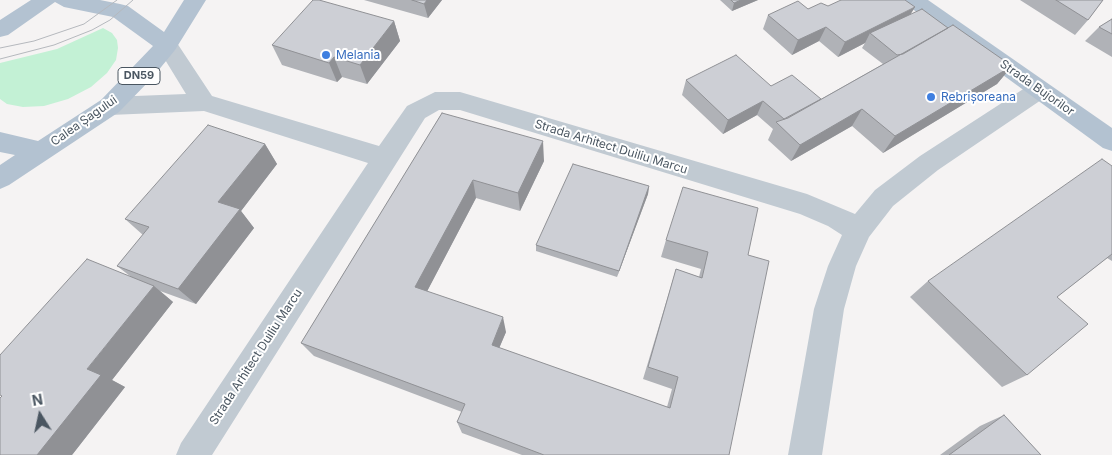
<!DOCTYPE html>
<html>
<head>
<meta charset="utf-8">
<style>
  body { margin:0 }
  #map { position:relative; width:1112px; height:455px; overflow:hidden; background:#f5f3f3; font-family:Inter,sans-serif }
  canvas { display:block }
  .north { position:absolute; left:15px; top:390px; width:50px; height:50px; -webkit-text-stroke:4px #fff; paint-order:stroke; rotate:350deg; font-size:14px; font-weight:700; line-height:20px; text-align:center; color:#4a5661 }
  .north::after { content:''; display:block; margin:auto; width:18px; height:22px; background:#4a5661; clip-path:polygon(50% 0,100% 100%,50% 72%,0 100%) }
</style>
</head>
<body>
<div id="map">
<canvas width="1112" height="455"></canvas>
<div class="north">N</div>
</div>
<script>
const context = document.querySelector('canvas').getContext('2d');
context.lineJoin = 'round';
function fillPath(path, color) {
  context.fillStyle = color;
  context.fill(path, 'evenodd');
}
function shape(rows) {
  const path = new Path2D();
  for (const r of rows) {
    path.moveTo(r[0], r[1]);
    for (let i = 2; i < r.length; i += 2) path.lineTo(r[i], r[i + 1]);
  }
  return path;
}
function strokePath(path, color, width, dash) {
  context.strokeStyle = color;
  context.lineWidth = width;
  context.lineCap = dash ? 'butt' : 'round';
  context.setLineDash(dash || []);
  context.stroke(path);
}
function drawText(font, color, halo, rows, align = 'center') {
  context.font = font + ' Inter,sans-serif';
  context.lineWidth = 4;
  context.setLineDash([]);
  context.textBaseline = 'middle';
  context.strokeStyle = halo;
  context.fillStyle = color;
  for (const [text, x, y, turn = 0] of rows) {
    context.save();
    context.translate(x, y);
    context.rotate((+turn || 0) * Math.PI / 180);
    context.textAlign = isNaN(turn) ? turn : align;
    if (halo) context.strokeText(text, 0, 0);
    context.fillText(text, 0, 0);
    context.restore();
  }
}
fillPath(shape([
  [103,28,112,33,117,40,118,48,116,60,107,73,91,87,68,99,44,106,23,107,7,104,0,99,0,63,57,49]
]), '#c3f1d5');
fillPath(shape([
  [167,37,175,40,212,96,379,146,407,106,435,92,460,92,807,194,855,214,875,190,920,156,1031,84,1039,81,1047,84,1051,90,1047,96,938,170,893,206,869,237,856,266,844,309,822,455,788,455,814,309,828,266,842,235,828,226,800,214,460,110,439,110,425,118,212,455,176,455,181,443,368,163,204,111,110,115,101,112,98,106,101,100,110,97,186,94,156,45,159,40,167,37]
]), '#c1cad2');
fillPath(shape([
  [31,0,100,0,120,4,128,6,164,32,184,0,206,0,175,50,153,77,119,112,9,185,0,189,0,165,15,155,0,152,0,132,38,141,101,100,153,46,113,17,64,7,55,2,8,35,0,37,0,20,31,0],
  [903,0,928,0,1112,128,1112,151,1103,148,907,5,903,0]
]), '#b3c2d1');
strokePath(shape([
  [0,48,34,41,84,24,117,0],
  [0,59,54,45,92,30,110,20,133,0]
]), '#b5b8bd', 1);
fillPath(shape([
  [364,0,442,0,428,18],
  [720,0,758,0,732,11],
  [1020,0,1103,0,1088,20,1075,35],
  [828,6,911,14,948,28,1012,66,997,84,883,153,852,126,791,161,768,140,773,129,757,115,723,134,682,95,686,80,771,86,821,99,883,64,862,48,865,43,838,57,819,41,792,55,763,29,768,15],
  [1112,19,1112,57,1085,41,1099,27],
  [394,21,400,41,367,84,342,77,337,82,282,65,272,45],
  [442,113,544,161,520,211,476,198,427,291,506,332,499,348,667,407,672,389,643,379,671,286,676,269,699,277,701,269,661,257,666,240,748,255,729,455,522,455,462,433,457,422,462,412,314,356,301,343],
  [265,144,277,164,241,211,254,228,196,304,160,291,173,302,112,380,125,387,72,455,130,276,117,266,143,235,125,219],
  [1112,166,1112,261,1107,258,1057,297,1027,375,1002,387,910,297,928,281],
  [649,186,648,194,617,277,536,251,536,245],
  [1004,415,1041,455,940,455,980,426]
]), '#b0b2b7');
fillPath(shape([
  [427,0,442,0,428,18,424,4],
  [741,0,758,0,732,11,734,3],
  [915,7,906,22,870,33,865,43,838,57,845,42],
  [394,21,400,41,367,84,360,65],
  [826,27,819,41,792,55,798,40],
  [334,57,342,77,337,82,329,63],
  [1012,66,997,84,883,153,895,136],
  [763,101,757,115,723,134,728,120],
  [862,109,852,126,791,161,800,145],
  [543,141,544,161,520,211,518,193],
  [265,144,277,164,241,211,254,228,196,304,178,289,218,202],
  [473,180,476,198,421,303,415,287],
  [649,186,648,194,617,277,619,271],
  [154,286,173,302,112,380,125,387,72,455,37,455,87,369],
  [503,317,506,332,495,358,492,345]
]), '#909195');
const building = shape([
  [313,0,319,0,394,21,360,65,334,57,329,63,272,45,313,0],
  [412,0,427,0,424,4,412,0],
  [731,0,741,0,734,3,731,0],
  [841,0,905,0,915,7,845,42,826,27,798,40,768,15,798,1,808,9,821,3,828,6,841,0],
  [1056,0,1103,0,1088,20,1056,0],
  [922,9,948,28,903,54,897,55,870,33,922,9],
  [1112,19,1112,34,1099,27,1112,19],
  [953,25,1012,66,895,136,862,109,800,145,776,122,788,118,953,25],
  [736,55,771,86,792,75,821,99,784,119,763,101,728,120,686,80,736,55],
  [442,113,543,141,518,193,473,180,415,287,503,317,492,345,670,408,678,377,648,367,676,269,702,278,708,252,666,240,683,187,758,208,748,255,769,261,729,455,544,455,457,422,465,404,301,343,442,113],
  [208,125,265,144,218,202,240,209,178,289,117,266,149,227,125,219,208,125],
  [1102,159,1112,166,1112,254,1057,297,1088,324,1027,375,928,281,1102,159],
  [573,164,649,186,619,271,536,245,573,164],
  [87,259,154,286,87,369,101,375,37,455,0,455,0,398,2,396,0,395,0,355,87,259],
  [1004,415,1041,455,949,455,1004,415]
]);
fillPath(building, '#cdcfd5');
strokePath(building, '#909195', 1);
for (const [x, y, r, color] of [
  [326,55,5,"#3f7fe0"],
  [931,97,5,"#3f7fe0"]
]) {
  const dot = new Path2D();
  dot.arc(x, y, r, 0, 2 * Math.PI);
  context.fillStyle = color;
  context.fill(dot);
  strokePath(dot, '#fff', 2);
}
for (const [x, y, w] of [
  [139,76,42]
]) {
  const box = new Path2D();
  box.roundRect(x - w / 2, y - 8.5, w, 17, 4);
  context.fillStyle = '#fff';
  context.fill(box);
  strokePath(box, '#4a5661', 1);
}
drawText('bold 11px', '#4a5661', null, [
  ["DN59",139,76]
]);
drawText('12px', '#366cbe', '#fff', [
  ["Melania",336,55],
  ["Rebrișoreana",941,97]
], 'left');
drawText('12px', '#4a5661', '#fff', [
  ["Strada Bujorilor",1037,88,35],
  ["Calea Șagului",84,121,-35],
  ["Strada Arhitect Duiliu Marcu",611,147,17],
  ["Strada Arhitect Duiliu Marcu",256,357,-57]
]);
</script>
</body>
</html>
